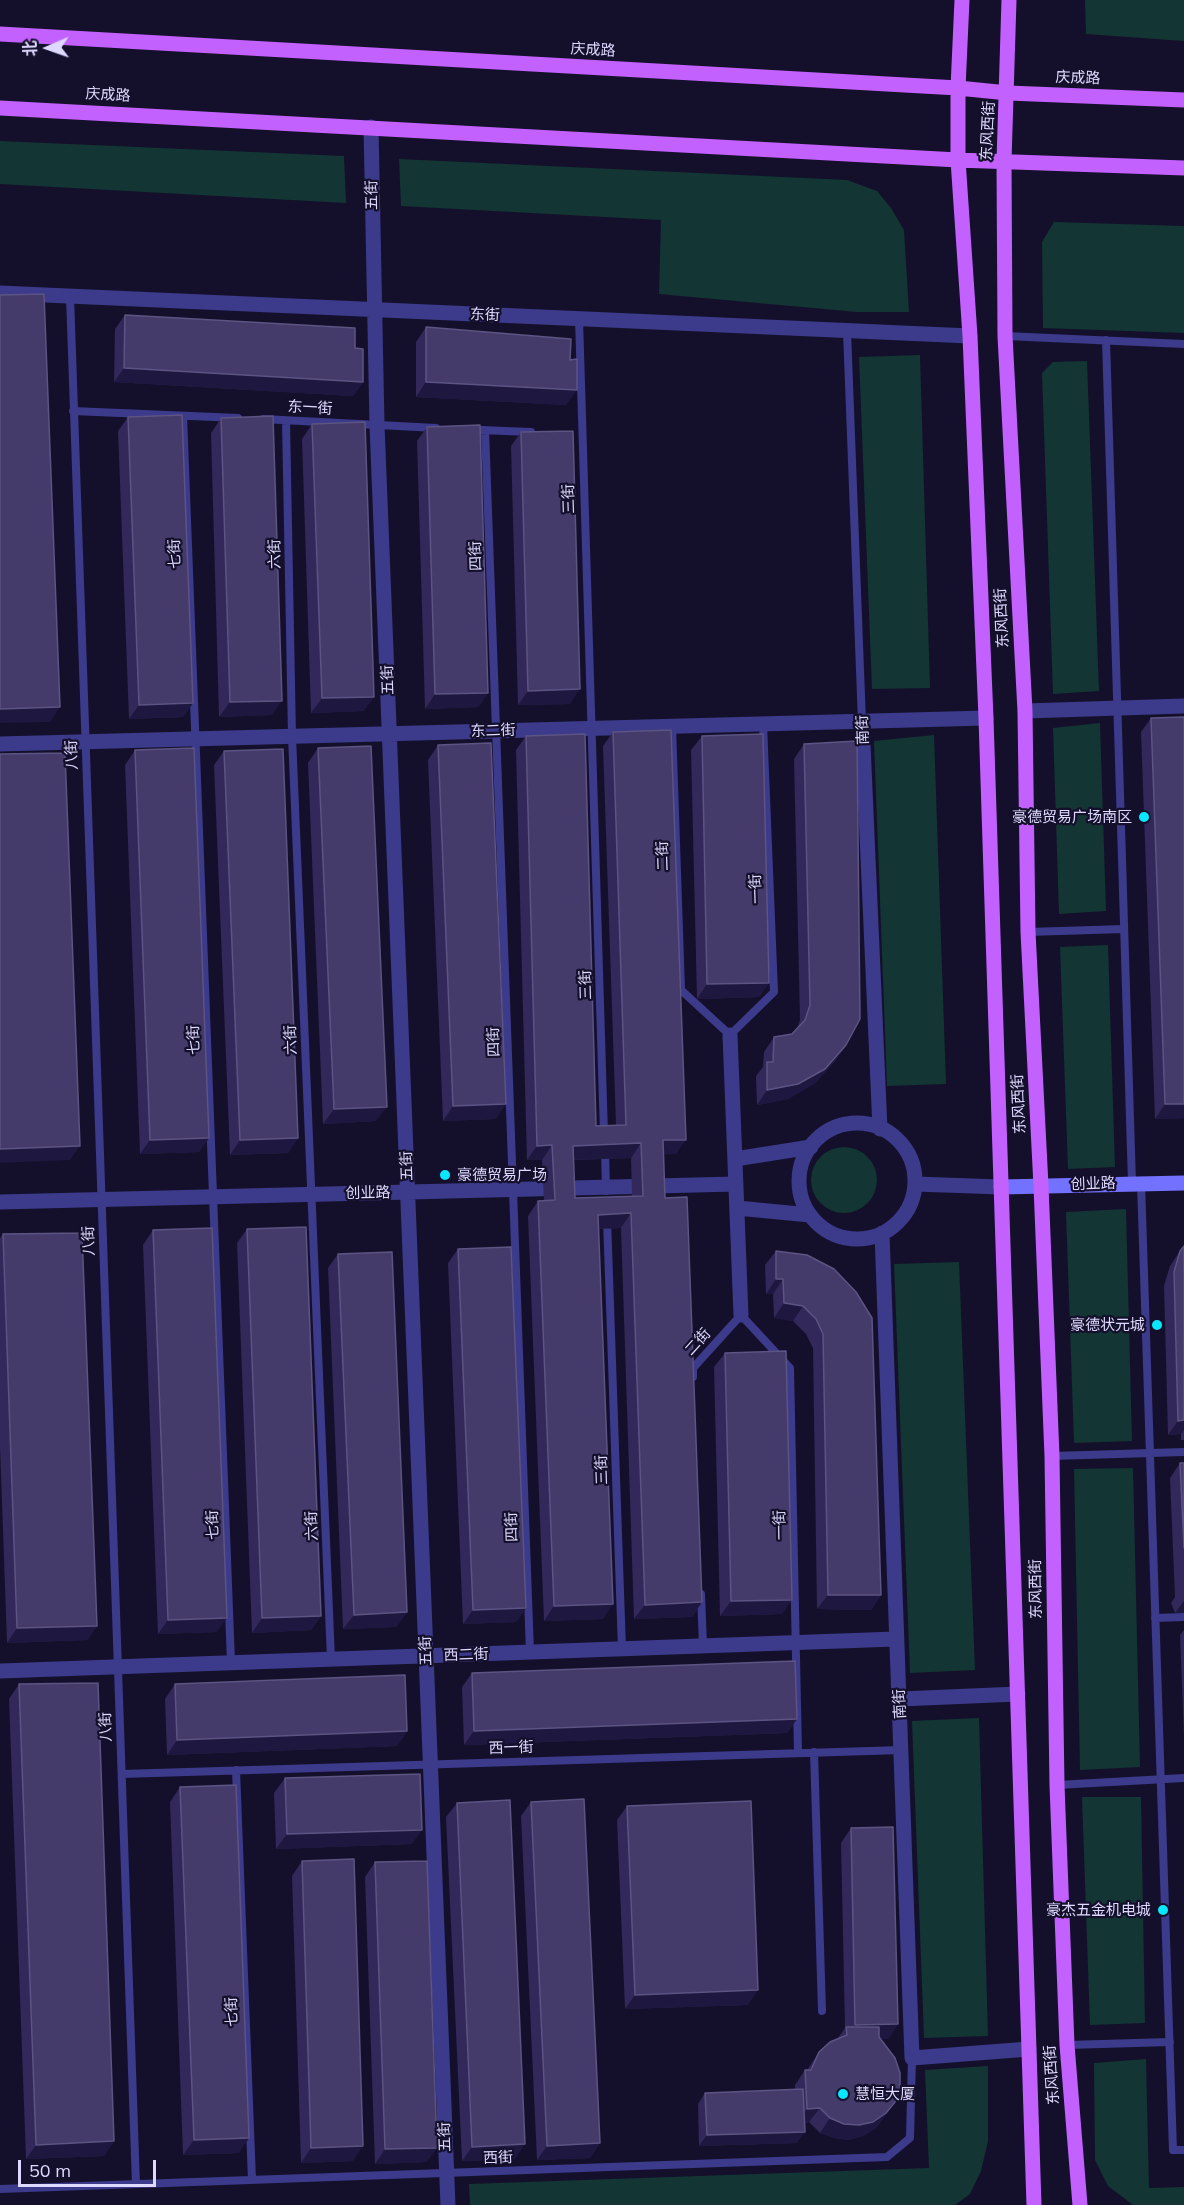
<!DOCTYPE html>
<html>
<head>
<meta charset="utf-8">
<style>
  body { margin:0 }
  #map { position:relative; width:1184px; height:2205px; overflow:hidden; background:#14102b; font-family:Mulish,"Noto Sans SC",sans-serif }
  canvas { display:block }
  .north { position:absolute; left:18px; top:18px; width:60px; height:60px; -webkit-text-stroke:4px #14102b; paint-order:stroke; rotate:268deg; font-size:16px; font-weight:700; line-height:24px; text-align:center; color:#dedaff }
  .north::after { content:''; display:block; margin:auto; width:21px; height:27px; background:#dedaff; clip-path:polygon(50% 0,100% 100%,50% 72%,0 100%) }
  .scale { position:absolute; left:18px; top:2160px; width:138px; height:27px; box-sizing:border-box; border:3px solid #dedaff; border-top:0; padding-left:8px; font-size:18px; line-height:21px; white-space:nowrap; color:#dedaff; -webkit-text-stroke:4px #14102b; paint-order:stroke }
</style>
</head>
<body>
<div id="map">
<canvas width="1184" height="2205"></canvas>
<div class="north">北</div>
<div class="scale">50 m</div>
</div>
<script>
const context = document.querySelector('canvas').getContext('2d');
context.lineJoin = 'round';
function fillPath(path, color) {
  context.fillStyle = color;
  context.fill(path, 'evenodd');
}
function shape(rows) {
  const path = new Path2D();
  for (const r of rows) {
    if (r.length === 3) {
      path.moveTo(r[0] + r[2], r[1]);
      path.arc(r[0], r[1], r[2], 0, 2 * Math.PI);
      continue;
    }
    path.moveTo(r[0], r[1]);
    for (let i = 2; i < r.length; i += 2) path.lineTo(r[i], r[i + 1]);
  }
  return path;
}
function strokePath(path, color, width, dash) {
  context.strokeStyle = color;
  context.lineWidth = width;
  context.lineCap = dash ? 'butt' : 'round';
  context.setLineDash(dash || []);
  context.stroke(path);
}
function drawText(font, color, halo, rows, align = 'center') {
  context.font = font + ' Mulish,"Noto Sans SC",sans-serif';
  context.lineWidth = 4.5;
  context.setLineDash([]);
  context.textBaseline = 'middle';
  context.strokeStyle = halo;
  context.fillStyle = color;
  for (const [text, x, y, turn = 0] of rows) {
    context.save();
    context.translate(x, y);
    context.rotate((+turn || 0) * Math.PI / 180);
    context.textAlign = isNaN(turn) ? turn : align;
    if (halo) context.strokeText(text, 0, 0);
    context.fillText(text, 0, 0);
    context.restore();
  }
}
fillPath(shape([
  [1085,0,1184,0,1184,41,1086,34],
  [0,141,344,156,346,203,0,184],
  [399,159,847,180,877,191,891,208,904,230,909,312,857,312,659,294,661,220,401,206],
  [1054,222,1184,226,1184,333,1043,328,1042,242],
  [920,355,930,688,872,689,859,357],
  [1087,361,1099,691,1053,694,1042,373,1053,362],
  [1100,723,1106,911,1059,914,1053,728],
  [934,735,946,1084,887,1086,874,741],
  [1108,945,1115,1167,1068,1169,1060,947],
  [844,1180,33],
  [1126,1209,1132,1441,1074,1443,1066,1212],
  [959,1262,975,1670,910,1673,894,1264],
  [1133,1468,1140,1767,1080,1770,1074,1469],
  [979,1718,988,2036,924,2038,912,1721],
  [1082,1797,1141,1797,1145,2023,1090,2025],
  [1146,2059,1149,2188,1184,2187,1184,2205,1133,2205,1108,2186,1095,2160,1094,2063],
  [988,2066,988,2141,981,2171,970,2194,955,2205,470,2205,469,2184,929,2168,925,2070]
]), '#133533');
strokePath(shape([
  [70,296,136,2184],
  [579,319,604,1134],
  [847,331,862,722],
  [1005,336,1184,344],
  [1106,340,1132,1183],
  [73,411,238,418],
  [183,416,231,1662],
  [263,419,436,428],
  [286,421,292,736,331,1659],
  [481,430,531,432],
  [485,430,530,1652],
  [672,726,681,990,730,1035,774,992,763,724],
  [1028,932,1124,929],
  [605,1150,606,1191],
  [1141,1183,1173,2150,1184,2150],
  [607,1219,622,1649],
  [693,1377,693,1368,741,1315,790,1368,798,1753],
  [1052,1456,1184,1452],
  [701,1594,703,1646],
  [1155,1618,1184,1617],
  [814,1752,822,2011],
  [236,1770,252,2180],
  [122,1774,902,1750],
  [1057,1785,1184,1778],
  [1067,2045,1170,2042],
  [0,2189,887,2157,910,2138,912,2058]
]), '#3c3a8b', 8);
strokePath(shape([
  [371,127,377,425,448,2205],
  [0,293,970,336],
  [1025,711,1184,706],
  [862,722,880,1129],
  [0,744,986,718],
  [730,1035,741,1315],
  [857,1181,58],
  [735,1159,811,1147],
  [915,1184,1001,1187],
  [0,1202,736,1184],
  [737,1208,810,1215],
  [882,1233,912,2058,1029,2049],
  [0,1671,896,1639],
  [900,1699,1018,1694]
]), '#3c3a8b', 15);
strokePath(shape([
  [1001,1187,1184,1183]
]), '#7371ff', 15);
strokePath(shape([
  [962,0,958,88,958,160,970,336,986,718,1034,2205],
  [1009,0,1004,161,1005,336,1025,711,1028,932,1041,1186,1052,1456,1057,1785,1067,2045,1080,2205],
  [0,34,958,88,1008,93,1184,100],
  [0,108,958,160,1184,168]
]), '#c361ff', 15);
fillPath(shape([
  [125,315,355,348,363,382,353,396,114,382,115,329],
  [426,327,570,360,566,405,416,397,416,342],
  [128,417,193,703,183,717,129,719,118,431],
  [221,418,272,715,219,717,211,433],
  [312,424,364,711,311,713,302,439],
  [427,427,488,693,478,707,425,709,417,441],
  [521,432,570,704,518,705,511,446],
  [1184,717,1184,1118,1155,1119,1141,732,1151,718],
  [613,732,676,1154,663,1154,665,1198,702,1602,692,1617,634,1619,621,1228,599,1229,603,1619,544,1621,528,1216,538,1201,544,1201,542,1160,527,1160,516,750,526,736,596,1126,616,1125,603,746],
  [631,1158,632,1196,575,1198,574,1160],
  [702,736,769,983,759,997,697,999,691,750],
  [804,744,846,1045,836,1060,815,1083,788,1099,757,1105,756,1076,763,1067,764,1052,774,1037,792,1034,797,1028,800,1020,794,759],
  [438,745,496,1119,443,1121,428,760],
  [318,748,376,1121,323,1124,308,763],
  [135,750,209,1138,199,1152,140,1154,125,765],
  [224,751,298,1138,288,1153,230,1155,214,765],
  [247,1229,321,1616,311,1630,252,1633,237,1243],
  [153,1230,217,1632,158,1634,143,1245],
  [3,1234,97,1626,87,1640,7,1643,0,1446,0,1238],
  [1184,1245,1184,1440,1181,1440,1181,1434,1168,1435,1164,1286,1170,1266],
  [458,1249,526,1608,516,1622,463,1624,448,1263],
  [776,1251,807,1255,881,1595,871,1610,817,1609,813,1348,806,1334,793,1321,774,1318,773,1294,766,1294,765,1265],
  [338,1254,407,1612,396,1627,343,1629,328,1268],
  [725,1353,782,1614,720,1616,714,1367],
  [1180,1463,1184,1463,1184,1613,1175,1613,1171,1603,1175,1597,1170,1478],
  [1184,1630,1184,1736,1180,1635],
  [472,1673,797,1719,787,1733,464,1745,462,1687],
  [19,1684,114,2141,104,2156,26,2159,9,1699],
  [175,1684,407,1731,397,1746,167,1755,165,1699],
  [285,1778,412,1844,276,1849,274,1793],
  [180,1787,239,2153,183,2155,170,1802],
  [531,1802,600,2143,590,2158,537,2160,521,1816],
  [457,1803,515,2159,462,2161,446,1817],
  [627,1806,748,2005,625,2009,617,1820],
  [851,1828,898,2024,888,2039,880,2039,895,2102,876,2128,863,2136,849,2140,834,2138,820,2133,809,2122,805,2123,797,2143,699,2146,698,2104,705,2093,795,2090,795,2085,805,2070,807,2070,819,2052,838,2038,845,2028,841,1843],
  [302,1861,353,2161,301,2163,292,1876],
  [375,1862,427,2162,375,2164,365,1877]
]), '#322859');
fillPath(shape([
  [124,368,363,382,353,396,114,382],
  [426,382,577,390,566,405,416,397],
  [580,689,570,704,518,705,528,691],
  [488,693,478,707,425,709,435,694],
  [374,697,364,711,311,713,322,698],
  [282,701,272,715,219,717,230,702],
  [193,703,183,717,129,719,139,705],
  [60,707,50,722,0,723,0,709],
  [769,983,759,997,697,999,707,984],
  [846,1045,836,1060,815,1083,788,1099,757,1105,767,1090],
  [506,1104,496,1119,443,1121,453,1106],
  [1165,1104,1184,1104,1184,1118,1155,1119],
  [387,1107,376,1121,323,1124,334,1109],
  [209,1138,199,1152,140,1154,150,1140],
  [298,1138,288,1153,230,1155,240,1140],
  [663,1140,686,1140,676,1154,653,1155],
  [641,1143,631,1158,563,1160,573,1146],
  [552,1145,542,1160,527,1160,537,1146],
  [80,1146,70,1160,0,1163,0,1149],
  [631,1213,621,1228,588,1229,598,1215],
  [776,1279,783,1279,773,1294,766,1294],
  [784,1303,803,1306,793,1321,774,1318],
  [1184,1420,1184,1430,1181,1434,1168,1435,1178,1421],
  [828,1595,881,1595,871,1610,817,1609],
  [792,1600,782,1614,720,1616,731,1601],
  [1184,1601,1184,1613,1175,1613],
  [702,1602,692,1617,634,1619,645,1605],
  [613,1604,603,1619,544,1621,554,1606],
  [526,1608,516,1622,463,1624,473,1610],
  [407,1612,396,1627,343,1629,354,1615],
  [321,1616,311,1630,252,1633,262,1618],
  [227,1618,217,1632,158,1634,168,1620],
  [97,1626,87,1640,7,1643,17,1628],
  [797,1719,787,1733,464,1745,474,1731],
  [407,1731,397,1746,167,1755,177,1740],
  [422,1830,412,1844,276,1849,287,1834],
  [758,1990,748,2005,625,2009,635,1995],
  [898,2024,888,2039,845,2040,855,2025],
  [895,2102,876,2128,863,2136,849,2140,834,2138,820,2133,830,2118],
  [820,2108,809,2122,797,2123,807,2109],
  [805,2132,797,2143,699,2146,707,2135],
  [249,2138,239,2153,183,2155,194,2140],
  [114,2141,104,2156,26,2159,36,2145],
  [600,2143,590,2158,537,2160,547,2146],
  [525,2144,515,2159,462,2161,472,2147],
  [363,2146,353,2161,301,2163,311,2148],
  [437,2148,427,2162,375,2164,385,2149]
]), '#1e173f');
const building = shape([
  [44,294,60,707,0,709,0,295,44,294],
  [125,315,355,328,355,348,363,349,363,382,124,368,125,315],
  [426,327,571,339,570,360,577,359,577,390,426,382,426,327],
  [182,415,193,703,139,705,128,417,182,415],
  [273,416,282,701,230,702,221,418,273,416],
  [365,422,374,697,322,698,312,424,365,422],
  [480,425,488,693,435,694,427,427,480,425],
  [573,431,580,689,528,691,521,432,573,431],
  [1184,717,1184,1104,1165,1104,1151,718,1184,717],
  [671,730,686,1140,663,1140,665,1198,687,1197,702,1602,645,1605,631,1213,598,1215,613,1604,554,1606,538,1201,555,1200,552,1145,537,1146,526,736,585,734,596,1126,626,1125,613,732,671,730],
  [641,1143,643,1196,575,1198,573,1146,641,1143],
  [763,734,769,983,707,984,702,736,763,734],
  [857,741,860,1019,846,1045,825,1069,798,1084,767,1090,767,1062,773,1062,774,1037,792,1034,805,1020,810,1005,804,744,857,741],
  [491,743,506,1104,453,1106,438,745,491,743],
  [371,746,387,1107,334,1109,318,748,371,746],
  [194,748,209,1138,150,1140,135,750,194,748],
  [283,749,298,1138,240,1140,224,751,283,749],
  [65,753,80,1146,0,1149,0,754,65,753],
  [306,1227,321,1616,262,1618,247,1229,306,1227],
  [212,1228,227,1618,168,1620,153,1230,212,1228],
  [82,1233,97,1626,17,1628,3,1234,82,1233],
  [1184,1246,1184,1420,1178,1421,1174,1272,1180,1251,1184,1246],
  [511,1247,526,1608,473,1610,458,1249,511,1247],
  [776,1251,807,1255,834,1269,856,1292,872,1318,881,1595,828,1595,823,1334,816,1319,803,1306,784,1303,783,1279,776,1279,776,1251],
  [392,1252,407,1612,354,1615,338,1254,392,1252],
  [786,1351,792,1600,731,1601,725,1353,786,1351],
  [1180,1463,1184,1463,1184,1548,1180,1463],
  [795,1661,797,1719,474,1731,472,1673,795,1661],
  [405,1675,407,1731,177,1740,175,1684,405,1675],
  [98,1683,114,2141,36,2145,19,1684,98,1683],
  [420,1774,422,1830,287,1834,285,1778,420,1774],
  [236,1785,249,2138,194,2140,180,1787,236,1785],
  [584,1799,600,2143,547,2146,531,1802,584,1799],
  [510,1800,525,2144,472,2147,457,1803,510,1800],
  [751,1801,758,1990,635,1995,627,1806,751,1801],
  [893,1827,898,2024,855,2025,851,1828,893,1827],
  [354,1859,363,2146,311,2148,302,1861,354,1859],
  [427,1861,437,2148,385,2149,375,1862,427,1861],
  [846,2027,879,2027,879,2037,895,2058,900,2073,900,2087,895,2102,886,2113,873,2122,859,2125,844,2124,830,2118,820,2108,807,2109,805,2070,811,2070,819,2052,830,2042,847,2035,846,2027],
  [803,2089,805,2132,707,2135,705,2093,803,2089]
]);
fillPath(building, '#443b6a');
strokePath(building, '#5c5482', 1.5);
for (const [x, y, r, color] of [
  [1144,817,6,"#06e8ff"],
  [445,1175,6,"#06e8ff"],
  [1157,1325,6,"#06e8ff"],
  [1163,1910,6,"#06e8ff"],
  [843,2094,6,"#06e8ff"]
]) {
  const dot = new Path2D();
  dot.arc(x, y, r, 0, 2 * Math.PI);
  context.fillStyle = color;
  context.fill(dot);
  strokePath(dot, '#14102b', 2);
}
drawText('15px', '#dedaff', '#14102b', [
  ["庆成路",593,50,3],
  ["庆成路",1078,78,2],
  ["庆成路",108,95,3],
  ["东风西街",988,131,-87],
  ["五街",372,195,-91],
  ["东街",485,315,2],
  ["东一街",310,408,3],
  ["三街",569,499,-92],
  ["七街",175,554,-92],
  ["六街",275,554,-91],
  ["四街",476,556,-92],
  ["东风西街",1002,618,-93],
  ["五街",388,680,-92],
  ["南街",863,730,-92],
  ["东二街",493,731,-2],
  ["八街",72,755,-92],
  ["二街",663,856,-92],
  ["一街",756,889,-92],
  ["三街",586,985,-92],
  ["七街",194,1040,-92],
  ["六街",291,1040,-92],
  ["四街",494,1042,-92],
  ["东风西街",1019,1104,-93],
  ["五街",407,1166,-92],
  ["创业路",1093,1184,-2],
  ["创业路",368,1193,-1],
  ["八街",89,1241,-92],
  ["二街",698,1342,-48],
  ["三街",602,1470,-92],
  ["七街",213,1525,-92],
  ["一街",780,1525,-91],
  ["六街",312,1526,-92],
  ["四街",512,1527,-92],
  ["东风西街",1036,1589,-91],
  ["五街",426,1651,-92],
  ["西二街",466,1655,-2],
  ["南街",900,1704,-93],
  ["八街",106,1727,-92],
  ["西一街",511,1748,-2],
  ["七街",232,2012,-92],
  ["东风西街",1052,2075,-94],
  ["五街",445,2137,-92],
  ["西街",498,2158,-2]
]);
drawText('15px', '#dedaff', '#14102b', [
  ["豪德贸易广场南区",1132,817],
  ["豪德贸易广场",457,1175,"left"],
  ["豪德状元城",1145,1325],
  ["豪杰五金机电城",1151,1910],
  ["慧恒大厦",855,2094,"left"]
], 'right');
</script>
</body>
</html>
